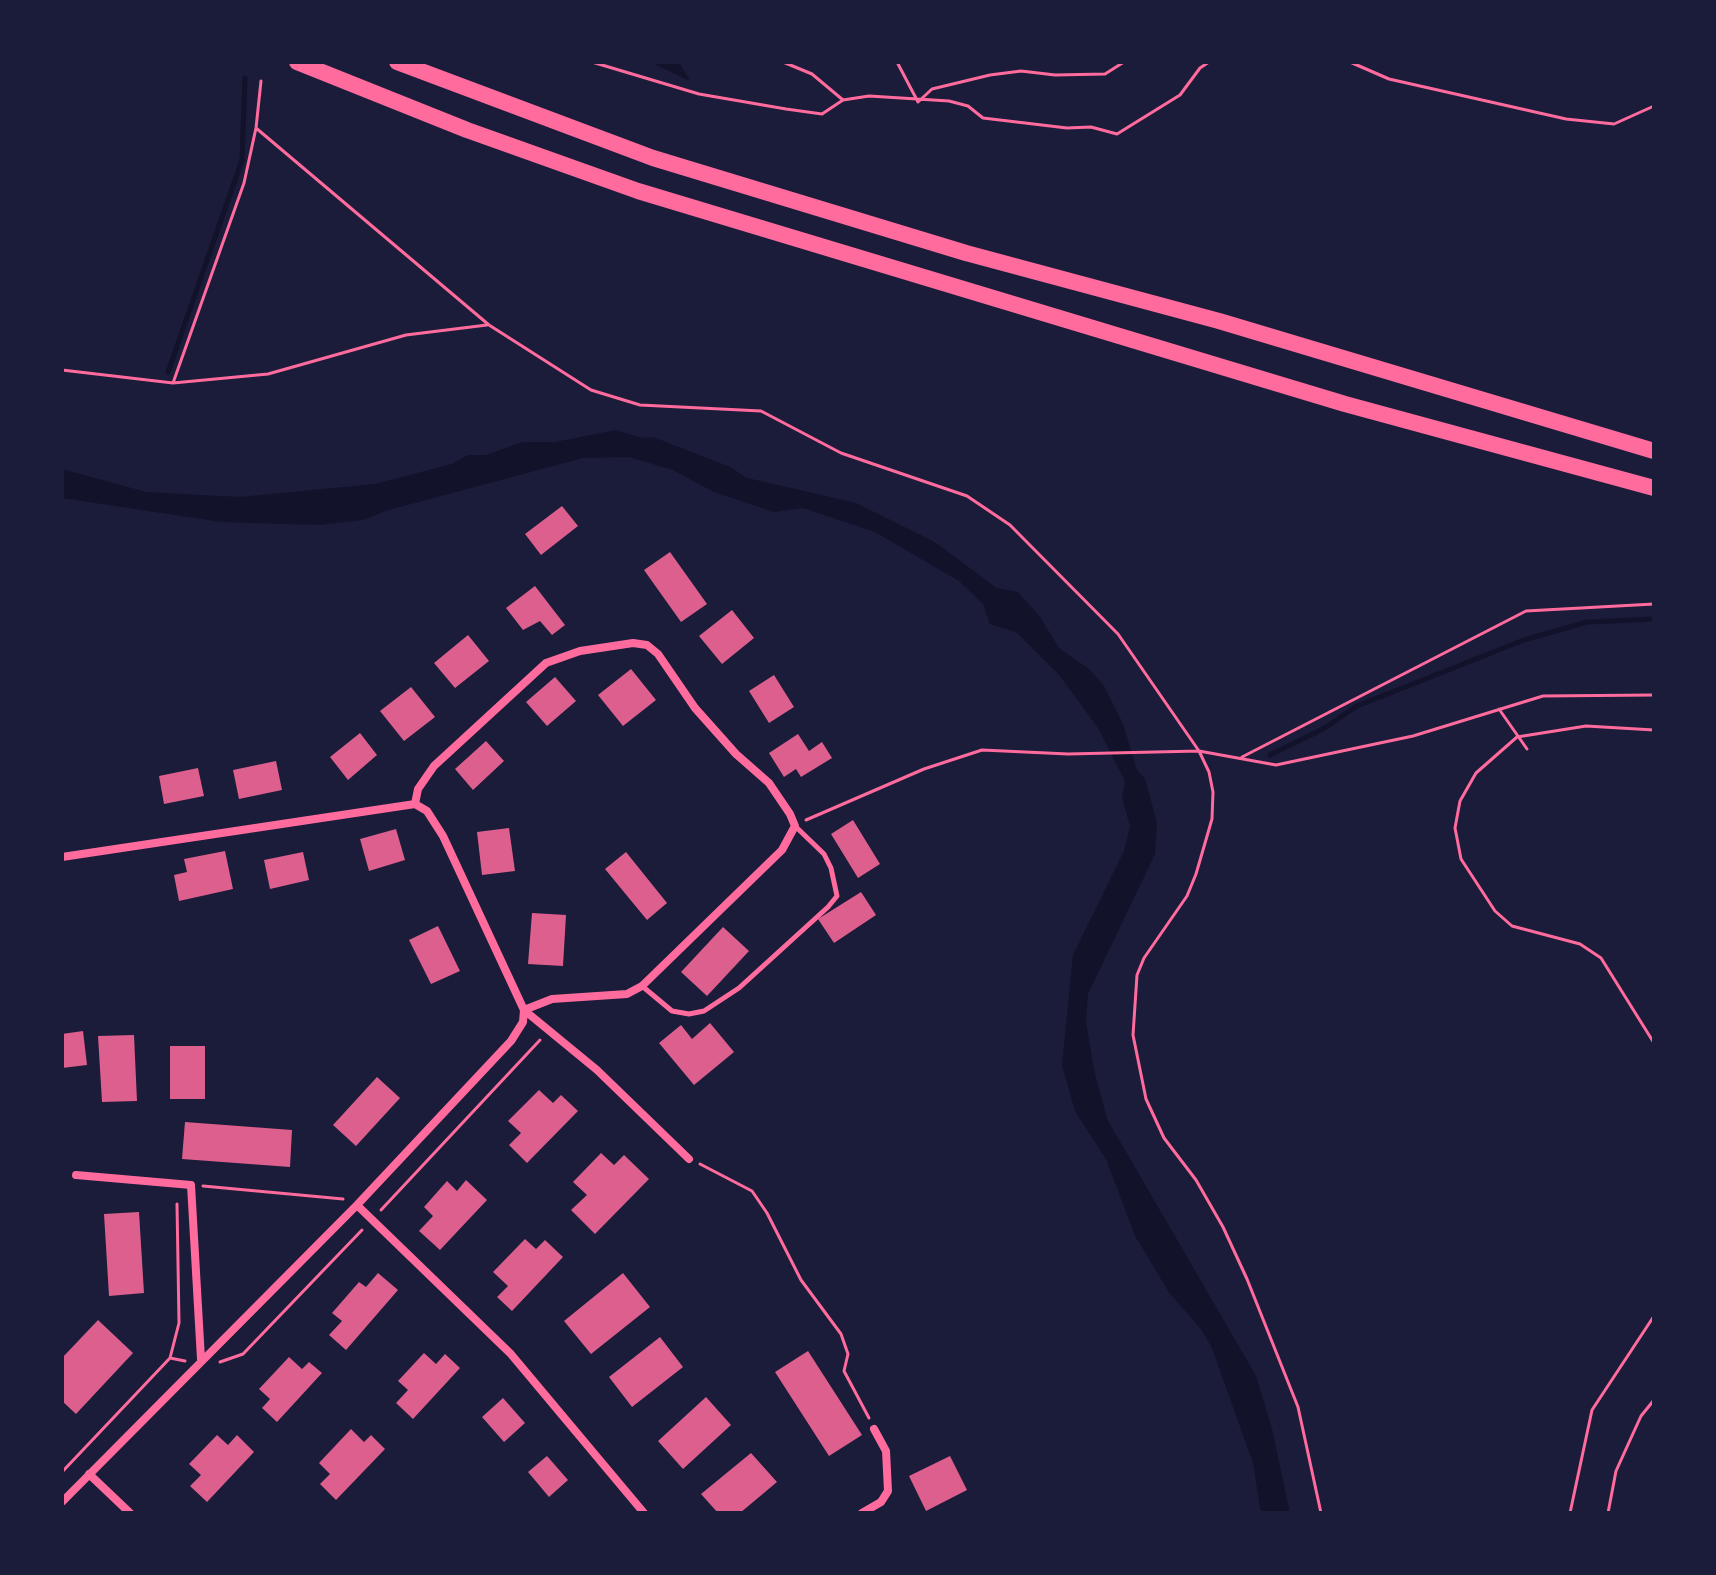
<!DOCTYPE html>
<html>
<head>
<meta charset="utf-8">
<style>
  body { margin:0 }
  #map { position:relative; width:1716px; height:1575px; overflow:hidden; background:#1b1b3a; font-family:"Space Grotesk",sans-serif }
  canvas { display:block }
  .frame { position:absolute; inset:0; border:64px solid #1b1b3a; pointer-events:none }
</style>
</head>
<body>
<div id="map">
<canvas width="1716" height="1575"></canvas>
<div class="frame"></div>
</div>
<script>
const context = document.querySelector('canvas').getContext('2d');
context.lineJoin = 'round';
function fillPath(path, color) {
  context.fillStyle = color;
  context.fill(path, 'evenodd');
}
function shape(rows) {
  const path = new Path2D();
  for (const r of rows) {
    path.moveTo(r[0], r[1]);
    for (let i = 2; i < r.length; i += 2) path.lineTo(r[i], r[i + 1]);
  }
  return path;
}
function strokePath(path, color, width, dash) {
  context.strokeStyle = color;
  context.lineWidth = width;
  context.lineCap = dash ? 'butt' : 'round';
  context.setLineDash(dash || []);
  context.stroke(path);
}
fillPath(shape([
  [650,62,679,62,690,81],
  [616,430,641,438,653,437,730,467,747,478,856,503,933,541,997,588,1018,592,1040,617,1059,648,1089,669,1104,686,1123,724,1137,770,1145,779,1157,823,1155,854,1088,994,1086,1021,1094,1070,1107,1119,1256,1376,1272,1429,1290,1513,1261,1513,1253,1463,1212,1348,1201,1329,1170,1294,1135,1236,1106,1159,1075,1111,1062,1065,1073,955,1124,851,1130,826,1122,798,1125,781,1098,728,1060,676,1016,632,990,624,983,604,959,581,875,532,803,508,774,512,714,492,673,470,629,457,583,458,385,511,363,520,319,525,221,522,62,498,62,469,146,492,240,497,375,484,452,464,468,455,486,455,522,442,555,442]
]), '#12122b');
strokePath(shape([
  [168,372,242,160,245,78],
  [1270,755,1323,729,1357,706,1524,640,1587,622,1654,619]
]), '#12122b', 5);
fillPath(shape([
  [562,506,578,526,541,555,525,534],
  [670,552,707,604,681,622,644,570],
  [535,586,565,625,552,635,540,621,523,630,506,608],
  [732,610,754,638,722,664,699,636],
  [468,635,489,661,455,688,434,663],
  [631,669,656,700,623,726,598,695],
  [774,675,794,707,769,723,749,691],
  [555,677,576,701,547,726,526,702],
  [411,687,435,717,404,741,380,711],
  [360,733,377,755,348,780,330,757],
  [798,734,809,751,822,742,832,758,801,777,796,769,784,777,769,753],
  [486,741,504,761,473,790,455,769],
  [276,761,282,790,239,799,233,770],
  [198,768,204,796,164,804,159,776],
  [853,820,880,864,858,878,831,834],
  [509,828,515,871,482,875,477,832],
  [396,829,405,860,369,871,360,839],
  [225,851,233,889,179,901,174,875,187,872,184,859],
  [303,852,309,880,270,889,264,860],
  [626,852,667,903,647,920,605,869],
  [861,892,876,915,834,943,818,919],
  [532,913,566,915,563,966,528,964],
  [438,926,460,971,431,984,409,940],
  [723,927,749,951,707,996,681,972],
  [710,1023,734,1052,694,1085,659,1043,681,1025,692,1039],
  [83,1031,87,1065,62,1068,62,1034],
  [134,1035,137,1101,102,1102,98,1036],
  [170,1046,205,1046,205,1099,170,1099],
  [377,1077,400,1098,356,1146,333,1125],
  [539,1090,553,1103,561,1095,578,1111,527,1163,509,1145,521,1133,508,1121],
  [185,1122,292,1130,290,1167,182,1159],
  [601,1153,614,1165,624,1155,649,1179,595,1234,571,1210,587,1195,573,1182],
  [466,1180,487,1200,440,1250,419,1231,433,1216,424,1207,447,1181,457,1191],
  [139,1212,144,1293,109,1296,104,1214],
  [525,1239,536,1249,545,1240,563,1257,512,1311,497,1297,508,1286,493,1272],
  [378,1273,398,1290,346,1350,329,1335,342,1321,332,1313,359,1282,366,1287],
  [623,1273,650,1307,591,1354,564,1321],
  [98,1320,133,1353,76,1414,62,1401,62,1358],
  [660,1337,683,1367,632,1407,609,1377],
  [808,1351,862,1435,829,1456,775,1372],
  [424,1353,436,1364,445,1354,460,1368,413,1419,396,1403,408,1390,398,1381],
  [289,1357,302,1369,309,1362,322,1373,277,1422,262,1408,270,1399,259,1389],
  [706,1397,731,1425,683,1469,658,1441],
  [503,1398,525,1423,504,1442,482,1417],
  [351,1429,364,1442,371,1435,385,1449,336,1500,320,1484,330,1474,319,1463],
  [217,1435,228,1445,237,1435,254,1452,207,1502,190,1486,201,1475,189,1464],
  [751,1453,777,1482,740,1513,718,1513,701,1494],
  [547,1456,568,1480,549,1497,528,1472],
  [950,1456,967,1490,926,1511,909,1476]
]), '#dd5f8e');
strokePath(shape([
  [592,62,699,94,786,109,822,114,843,100,869,96,949,101,968,106,983,118,1067,128,1091,127,1117,134,1180,95,1200,68,1209,62],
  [783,62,812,74,843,100],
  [897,62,918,102,932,89,990,75,1021,71,1055,75,1105,74,1124,62],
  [1350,62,1389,79,1566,119,1614,124,1654,106],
  [256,128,489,325,591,390,640,405,761,411,841,453,967,496,1010,525,1118,634,1199,751,1209,772,1213,792,1212,819,1196,874,1187,896,1144,958,1137,975,1133,1035,1146,1099,1164,1138,1196,1180,1223,1227,1247,1279,1298,1407,1321,1513],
  [62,370,173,383,268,374,406,335,487,325],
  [173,383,244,183,256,128,261,81],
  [1499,709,1527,749],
  [1654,730,1586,726,1517,737,1476,773,1460,801,1455,828,1461,859,1495,911,1512,926,1580,944,1601,958,1654,1043],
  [1242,757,1526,611,1654,604],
  [806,820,924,769,982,750,1068,754,1199,751,1276,765,1413,736,1543,696,1654,695],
  [700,1164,752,1191,767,1213,801,1280,841,1334,848,1354,844,1371,869,1418],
  [203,1186,343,1199],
  [381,1210,540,1040],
  [170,1358,179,1323,177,1204],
  [220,1362,243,1354,362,1230],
  [62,1472,170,1358,185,1361],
  [1570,1513,1592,1410,1654,1316],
  [1608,1513,1616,1471,1641,1416,1654,1400]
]), '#ff6b9d', 3);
strokePath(shape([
  [642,986,672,1011,689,1014,704,1011,739,988,828,907,837,896,831,868,824,854,795,826]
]), '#ff6b9d', 5);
strokePath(shape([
  [415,804,418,789,434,766,546,663,580,651,633,643,647,645,658,654,695,708,736,754,769,783,790,814,795,826,782,850,642,986,627,994,552,999,524,1010],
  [62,857,415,804,427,811,443,836,524,1010,523,1022,511,1041,357,1205,62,1502],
  [524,1010,597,1070,689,1159],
  [76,1175,191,1185,201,1359],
  [357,1205,510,1353,644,1513],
  [89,1474,130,1513],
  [862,1513,881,1502,888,1491,886,1451,874,1429]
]), '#ff6b9d', 8);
strokePath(shape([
  [297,62,467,130,638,191,1345,404,1654,488],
  [397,62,653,158,966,253,1219,321,1654,451]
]), '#ff6b9d', 16);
</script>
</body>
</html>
